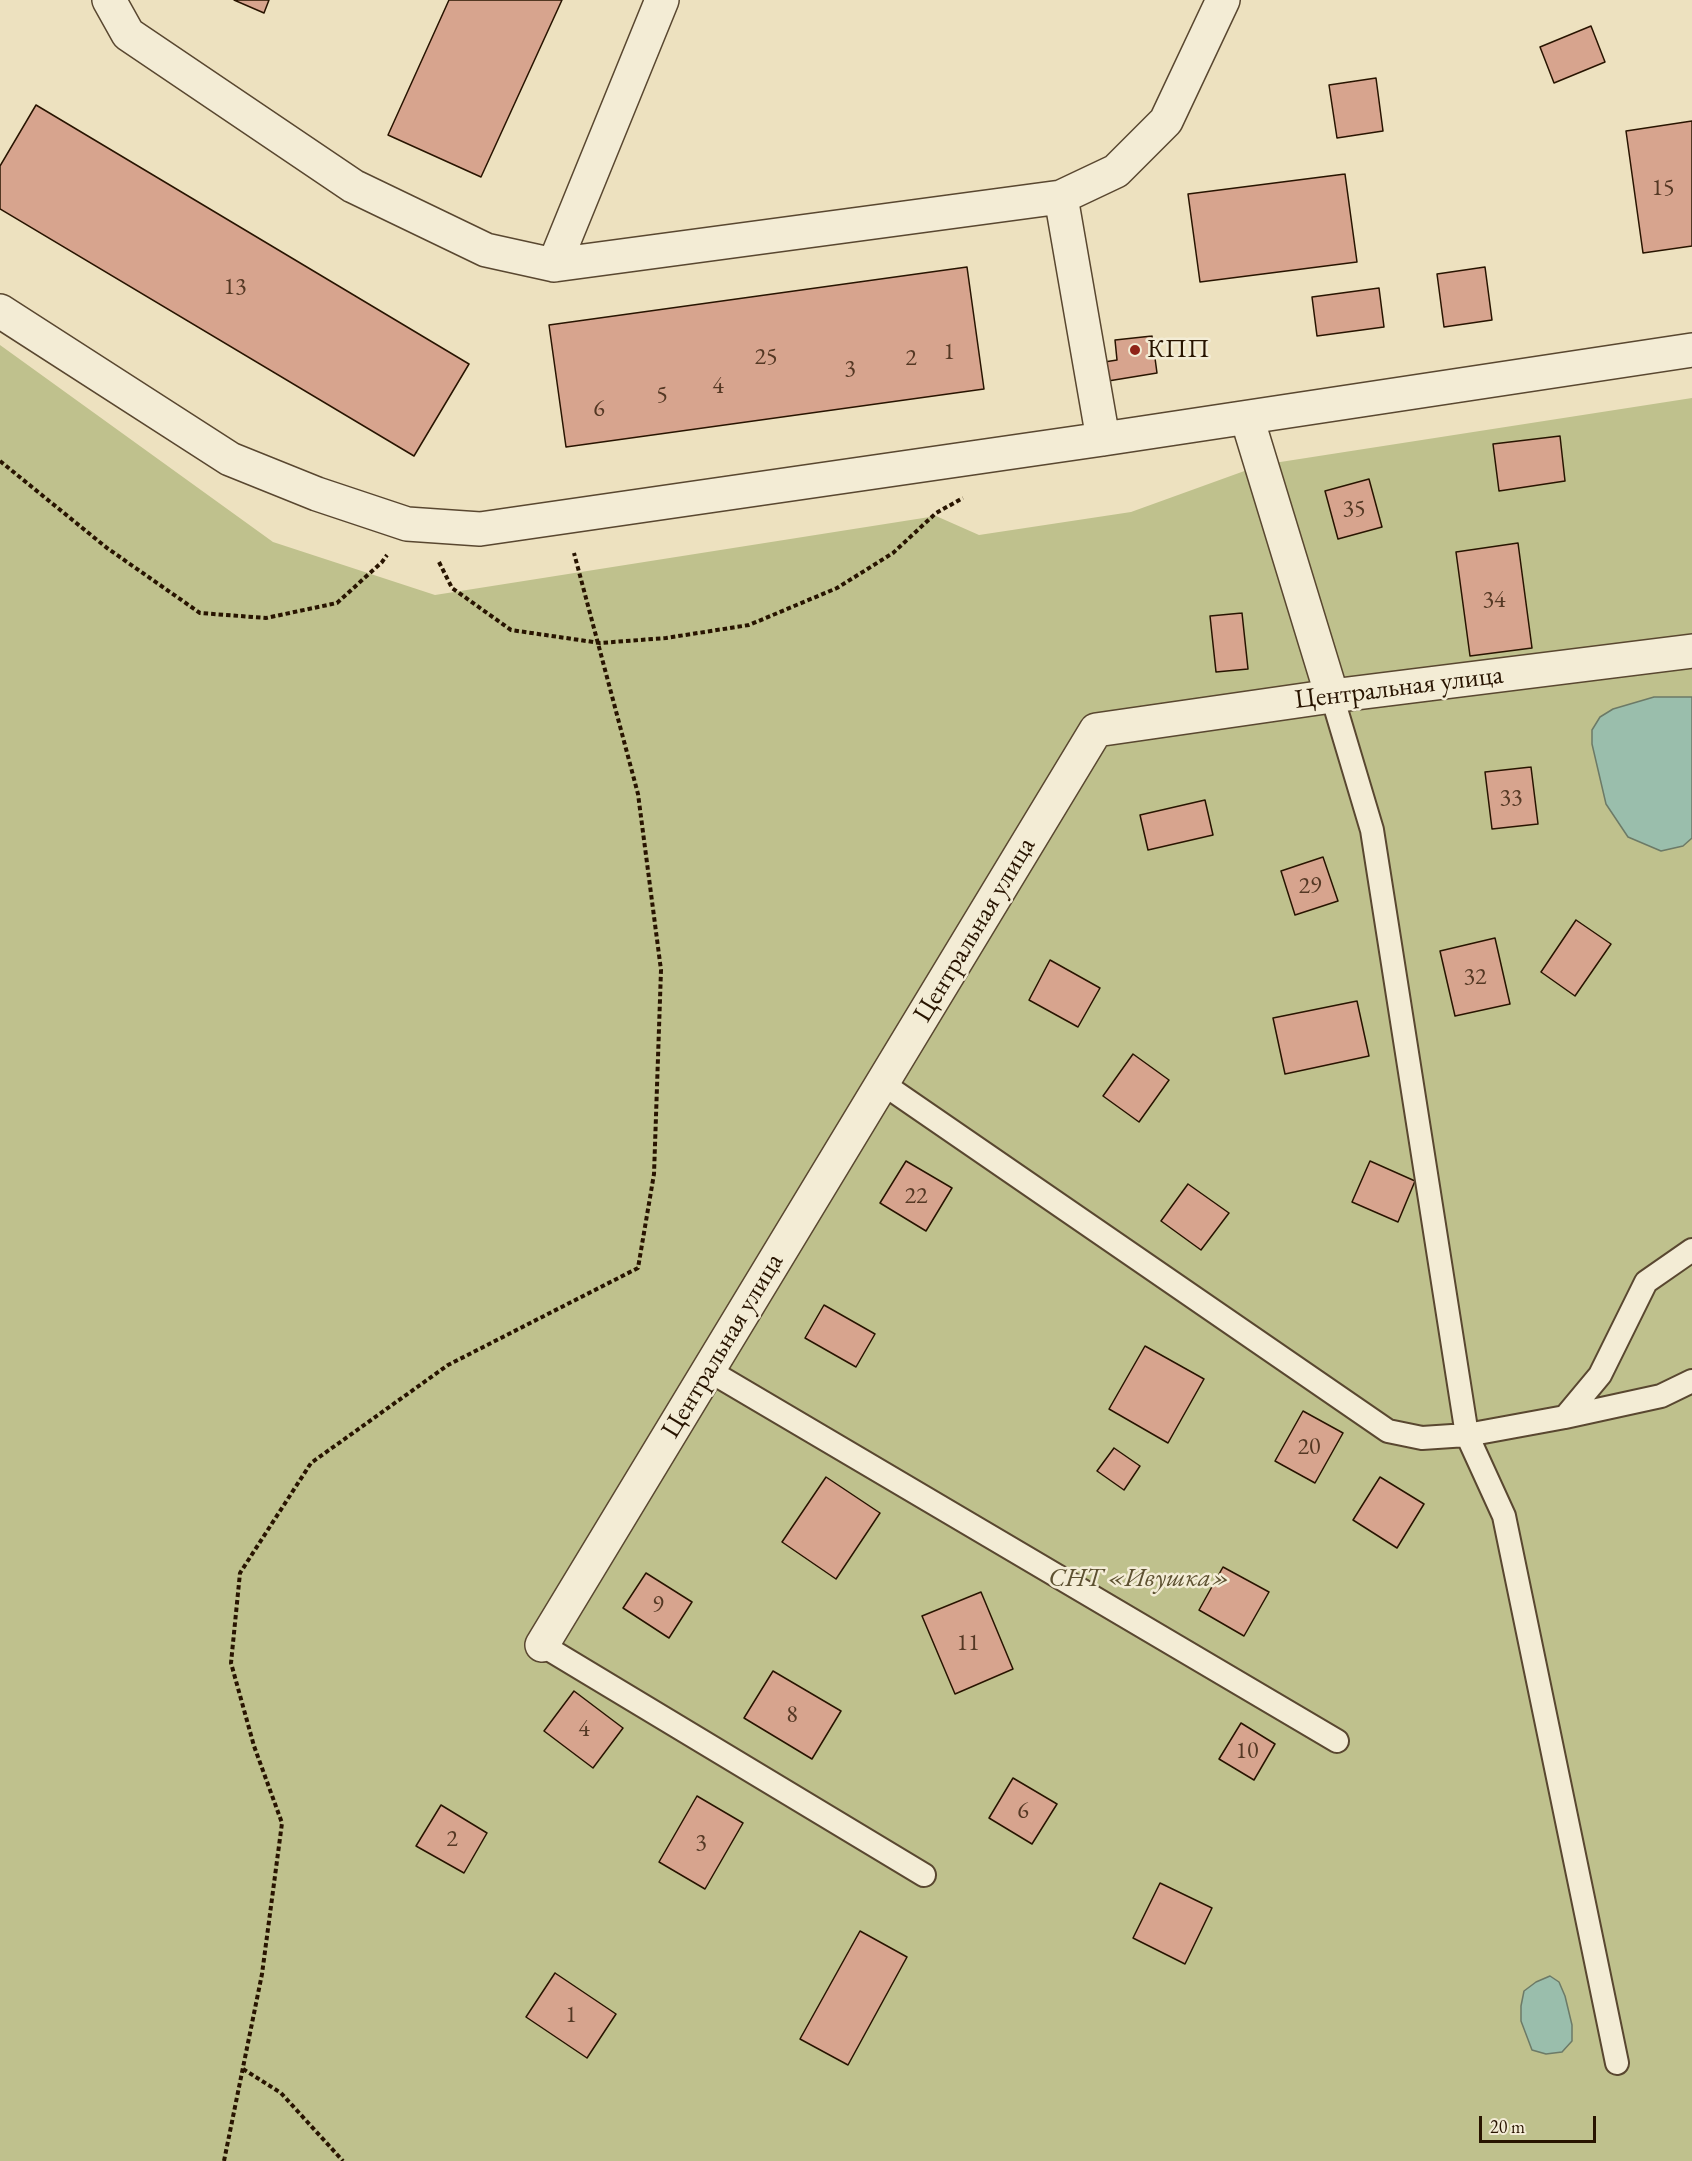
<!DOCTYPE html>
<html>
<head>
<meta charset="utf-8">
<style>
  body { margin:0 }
  #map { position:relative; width:1692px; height:2161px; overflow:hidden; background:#ede1bf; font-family:"EB Garamond",serif }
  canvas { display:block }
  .scale { position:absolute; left:1479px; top:2116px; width:117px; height:27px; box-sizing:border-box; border:3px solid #281400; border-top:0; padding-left:8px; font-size:18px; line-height:21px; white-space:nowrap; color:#281400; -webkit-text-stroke:4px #f3ecd5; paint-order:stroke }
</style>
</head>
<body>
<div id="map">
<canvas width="1692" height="2161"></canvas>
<div class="scale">20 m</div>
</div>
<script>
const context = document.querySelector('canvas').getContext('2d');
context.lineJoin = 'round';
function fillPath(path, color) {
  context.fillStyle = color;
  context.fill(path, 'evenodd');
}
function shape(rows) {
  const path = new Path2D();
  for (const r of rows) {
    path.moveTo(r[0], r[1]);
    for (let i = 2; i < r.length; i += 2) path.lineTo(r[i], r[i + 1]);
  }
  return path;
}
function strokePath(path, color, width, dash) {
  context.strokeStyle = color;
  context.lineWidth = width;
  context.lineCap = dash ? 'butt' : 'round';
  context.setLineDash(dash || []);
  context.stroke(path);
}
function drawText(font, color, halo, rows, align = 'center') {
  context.font = font + ' "EB Garamond",serif';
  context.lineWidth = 5;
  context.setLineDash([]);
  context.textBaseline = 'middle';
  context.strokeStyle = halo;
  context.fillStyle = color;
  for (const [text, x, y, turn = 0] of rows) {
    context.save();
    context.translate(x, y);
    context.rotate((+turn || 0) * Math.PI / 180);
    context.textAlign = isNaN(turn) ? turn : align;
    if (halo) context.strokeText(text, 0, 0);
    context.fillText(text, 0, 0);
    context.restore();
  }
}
fillPath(shape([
  [0,345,273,542,435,595,936,516,979,535,1131,512,1261,465,1692,398,1692,2161,0,2161]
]), '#bfc18d');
const water = shape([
  [1654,697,1692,697,1692,838,1683,846,1661,851,1628,837,1606,804,1592,744,1592,730,1600,717,1613,709,1654,697],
  [1550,1976,1559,1982,1565,1996,1572,2025,1572,2041,1562,2052,1546,2054,1532,2050,1521,2021,1521,2006,1524,1991,1536,1982,1550,1976]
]);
fillPath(water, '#9abeac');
strokePath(water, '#6c7a67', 1.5);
const building = shape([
  [234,0,269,0,264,13,234,0],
  [449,0,562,0,481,177,388,135,449,0],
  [1591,26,1605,62,1554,83,1540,47,1591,26],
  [1376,78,1383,131,1337,138,1329,85,1376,78],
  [36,105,469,364,414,456,0,209,0,166,36,105],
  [1692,121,1692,246,1643,253,1626,131,1692,121],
  [1345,174,1357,262,1200,282,1188,194,1345,174],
  [967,267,984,389,566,447,549,325,967,267],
  [1485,267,1492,320,1444,327,1437,274,1485,267],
  [1379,288,1384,327,1317,336,1312,297,1379,288],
  [1152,336,1157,373,1102,382,1098,363,1117,360,1115,340,1152,336],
  [1560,436,1565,481,1499,491,1493,444,1560,436],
  [1369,479,1382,527,1338,539,1325,491,1369,479],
  [1518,543,1532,648,1470,656,1456,552,1518,543],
  [1242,613,1248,669,1216,672,1210,616,1242,613],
  [1531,767,1538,824,1492,829,1485,772,1531,767],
  [1205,800,1213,835,1148,850,1140,815,1205,800],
  [1323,857,1338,901,1295,915,1281,871,1323,857],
  [1576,920,1611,944,1575,996,1541,972,1576,920],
  [1495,938,1510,1004,1455,1016,1440,951,1495,938],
  [1050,960,1100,988,1078,1027,1029,1000,1050,960],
  [1357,1001,1369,1056,1285,1074,1273,1018,1357,1001],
  [1133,1054,1169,1080,1139,1122,1103,1096,1133,1054],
  [906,1161,952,1188,926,1231,880,1203,906,1161],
  [1370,1161,1415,1181,1398,1222,1352,1202,1370,1161],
  [1188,1184,1229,1213,1201,1250,1161,1221,1188,1184],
  [824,1305,875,1334,856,1367,805,1338,824,1305],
  [1145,1346,1204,1379,1168,1443,1109,1409,1145,1346],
  [1303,1411,1343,1433,1315,1483,1275,1461,1303,1411],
  [1114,1448,1140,1466,1124,1490,1097,1471,1114,1448],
  [826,1477,880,1513,836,1579,782,1542,826,1477],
  [1380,1477,1424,1504,1397,1548,1353,1520,1380,1477],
  [1223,1567,1269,1592,1244,1636,1199,1610,1223,1567],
  [646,1573,692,1602,669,1638,623,1608,646,1573],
  [981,1592,1013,1669,955,1694,922,1616,981,1592],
  [773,1671,841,1711,812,1759,744,1718,773,1671],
  [574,1691,623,1728,593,1768,544,1731,574,1691],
  [1241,1723,1275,1744,1254,1780,1219,1759,1241,1723],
  [1013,1778,1057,1804,1032,1844,989,1818,1013,1778],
  [697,1796,743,1823,705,1889,659,1862,697,1796],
  [441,1805,487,1833,464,1873,416,1846,441,1805],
  [1160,1883,1212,1908,1185,1964,1133,1938,1160,1883],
  [860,1931,907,1957,848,2065,800,2039,860,1931],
  [555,1973,616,2014,587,2058,526,2017,555,1973]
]);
fillPath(building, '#d7a48e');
strokePath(building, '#281400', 1.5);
const lane = shape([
  [1332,696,1372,830,1467,1435,1504,1516,1617,2063],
  [882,1083,1388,1431,1422,1438,1467,1435,1565,1417,1600,1375,1646,1282,1692,1250],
  [708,1370,1337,1741],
  [1565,1417,1661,1396,1692,1381],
  [542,1645,924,1875]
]);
const street = shape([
  [109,0,128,34,353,186,486,250,554,265,1061,197],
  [554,265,662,0],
  [0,311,230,459,317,494,407,524,480,529,1103,439,1692,350],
  [1247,418,1332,696],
  [1103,439,1061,197,1116,171,1166,121,1223,0],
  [542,1645,1096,730,1332,696,1692,651]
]);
strokePath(lane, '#594730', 26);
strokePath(street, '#594730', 36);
strokePath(shape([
  [0,461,107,548,200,613,266,618,337,603,382,562,387,555],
  [439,562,452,588,511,630,600,643,666,638,749,625,837,588,893,553,936,513,963,498],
  [243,2069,281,2093,343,2161],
  [224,2161,262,1974,282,1823,254,1746,231,1663,240,1573,311,1463,448,1365,638,1268,654,1174,661,970,638,794,574,553]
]), '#281400', 4, [4.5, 3]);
strokePath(lane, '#f3ecd5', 22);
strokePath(street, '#f3ecd5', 33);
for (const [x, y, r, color] of [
  [1135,350,6,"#8f2418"]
]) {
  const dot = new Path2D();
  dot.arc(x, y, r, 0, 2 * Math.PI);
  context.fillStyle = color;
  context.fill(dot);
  strokePath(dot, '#f3ecd5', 2);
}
drawText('24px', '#543824', null, [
  ["15",1663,188],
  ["13",235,287],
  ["1",949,352],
  ["25",766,357],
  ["2",911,358],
  ["3",850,369],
  ["4",718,386],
  ["5",662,395],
  ["6",599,409],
  ["35",1354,509],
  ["34",1494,600],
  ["33",1511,798],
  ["29",1310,886],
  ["32",1475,977],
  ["22",916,1196],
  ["20",1309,1447],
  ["9",658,1605],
  ["11",968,1643],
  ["8",792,1715],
  ["4",584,1729],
  ["10",1247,1751],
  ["6",1023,1811],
  ["2",452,1839],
  ["3",701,1843],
  ["1",571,2015]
]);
drawText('27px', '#281400', '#f3ecd5', [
  ["КПП",1147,350]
], 'left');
drawText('27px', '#281400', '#f3ecd5', [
  ["Центральная улица",1399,688,-7],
  ["Центральная улица",975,930,-59],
  ["Центральная улица",723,1346,-59]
]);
drawText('italic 27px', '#5d5131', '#f3ecd5', [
  ["СНТ «Ивушка»",1139,1579]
]);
</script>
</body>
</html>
